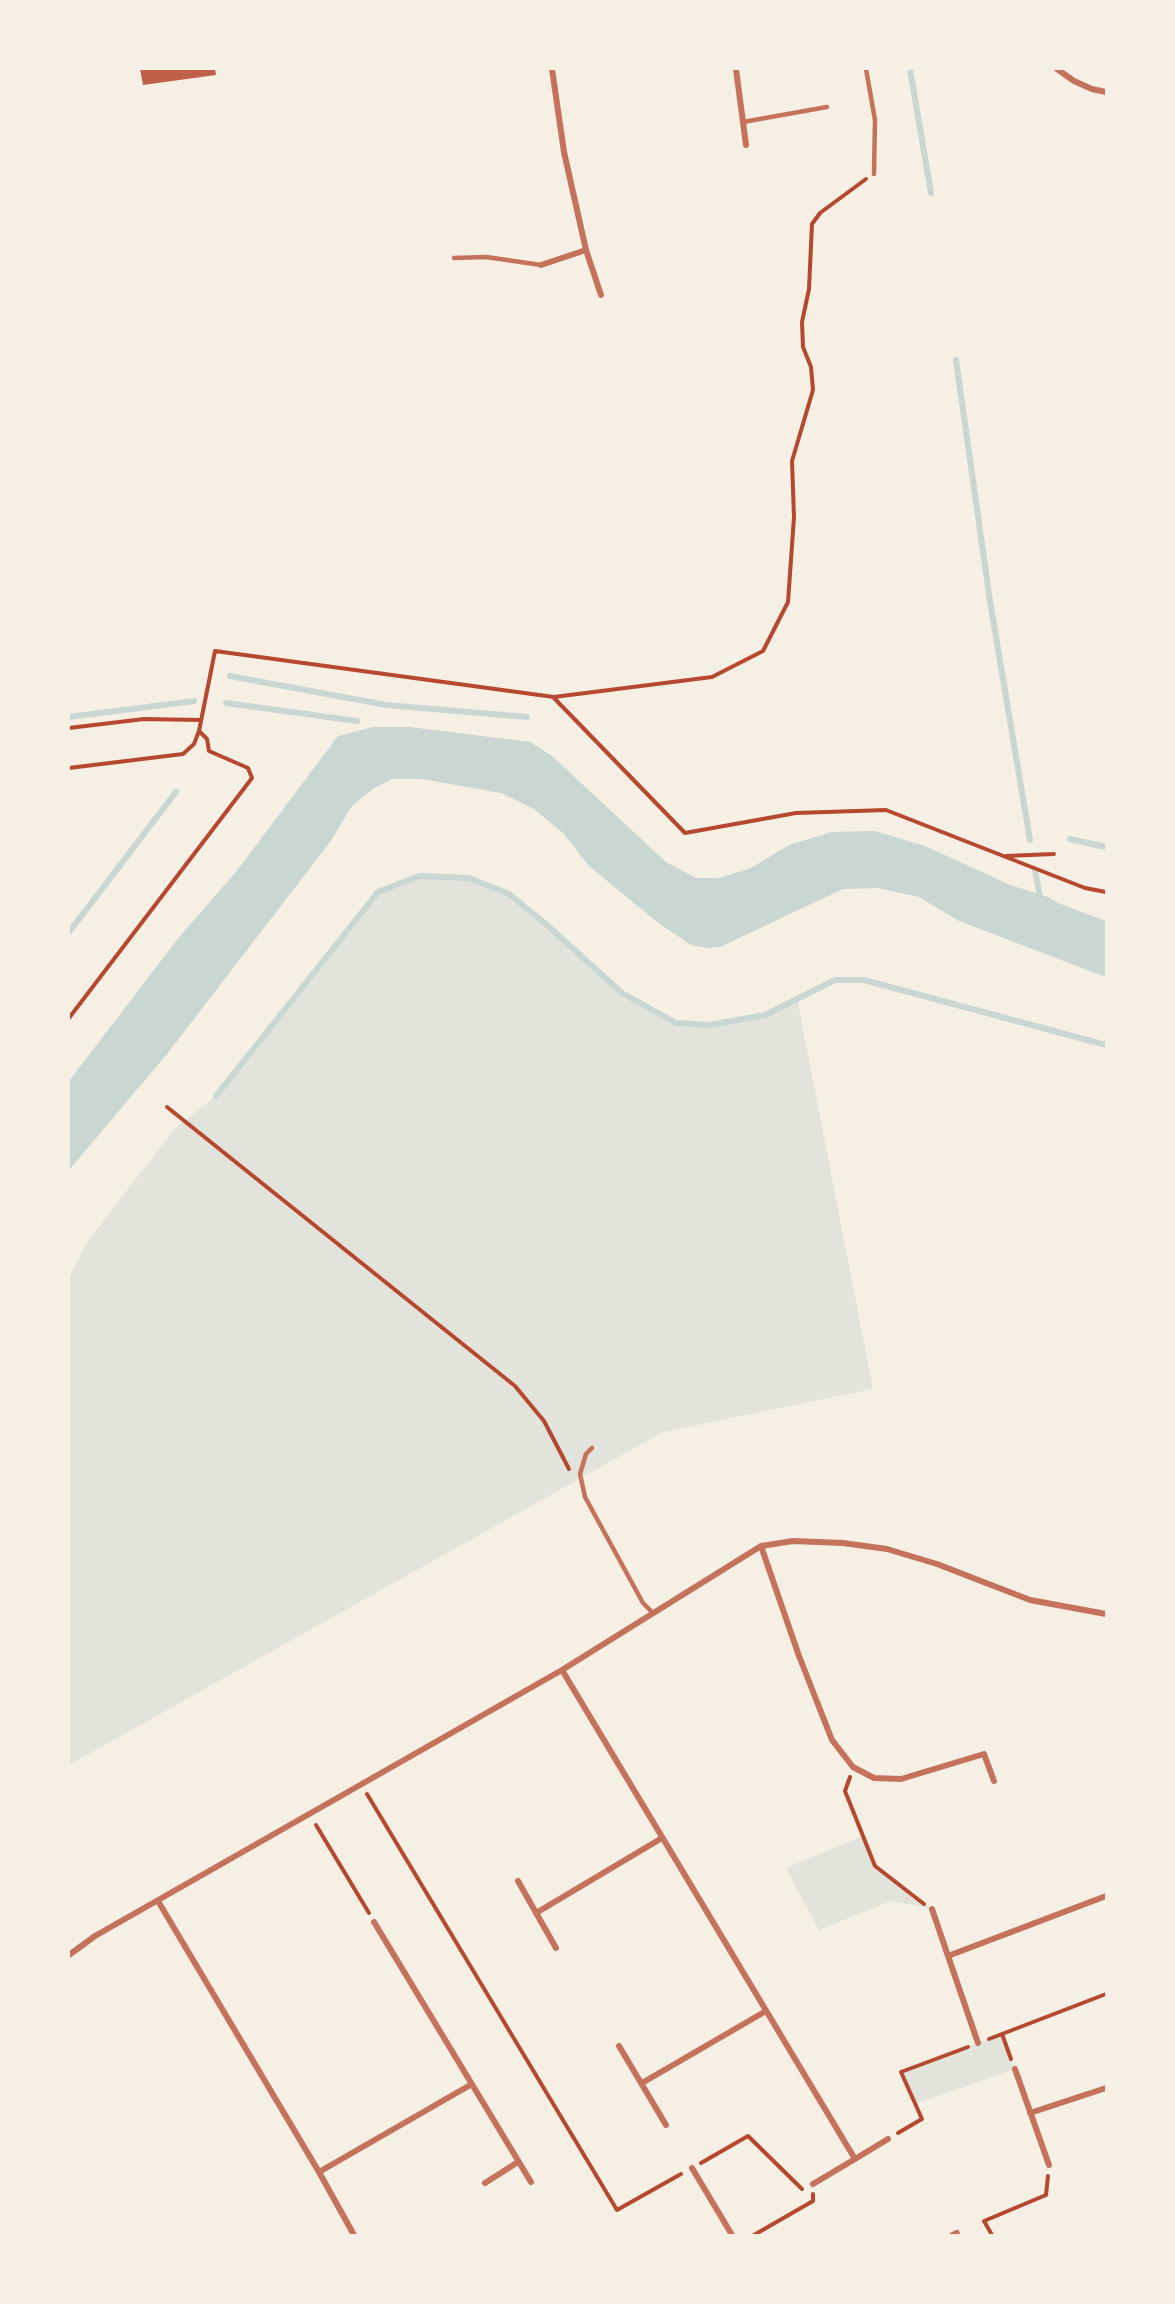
<!DOCTYPE html>
<html>
<head>
<meta charset="utf-8">
<style>
  body { margin:0 }
  #map { position:relative; width:1175px; height:2304px; overflow:hidden; background:#f6efe4; font-family:Mulish,sans-serif }
  canvas { display:block }
  .frame { position:absolute; inset:0; border:70px solid #f6efe4; pointer-events:none }
</style>
</head>
<body>
<div id="map">
<canvas width="1175" height="2304"></canvas>
<div class="frame"></div>
</div>
<script>
const context = document.querySelector('canvas').getContext('2d');
context.lineJoin = 'round';
function fillPath(path, color) {
  context.fillStyle = color;
  context.fill(path, 'evenodd');
}
function shape(rows) {
  const path = new Path2D();
  for (const r of rows) {
    path.moveTo(r[0], r[1]);
    for (let i = 2; i < r.length; i += 2) path.lineTo(r[i], r[i + 1]);
  }
  return path;
}
function strokePath(path, color, width, dash) {
  context.strokeStyle = color;
  context.lineWidth = width;
  context.lineCap = dash ? 'butt' : 'round';
  context.setLineDash(dash || []);
  context.stroke(path);
}
fillPath(shape([
  [419,876,469,878,509,894,547,925,622,993,676,1023,710,1025,765,1015,797,998,873,1389,663,1432,69,1765,69,1278,86,1244,174,1129,216,1096,378,892],
  [863,1836,875,1866,932,1909,891,1901,819,1930,786,1868],
  [1002,2034,1015,2069,915,2104,901,2072]
]), '#e2e4dc');
fillPath(shape([
  [373,727,410,727,530,742,552,756,666,862,696,878,719,878,751,868,789,845,832,832,875,831,925,846,1010,885,1048,897,1058,903,1106,921,1106,977,959,921,919,897,878,888,843,889,720,947,708,948,691,945,657,922,589,866,563,833,534,809,501,793,422,779,392,779,373,789,352,806,330,842,167,1054,69,1170,69,1081,180,936,236,872,338,736]
]), '#c9d6d2');
strokePath(shape([
  [910,69,931,193],
  [956,360,990,601,1030,840],
  [230,676,386,705,527,717],
  [226,703,357,721],
  [69,717,194,701],
  [1070,839,1106,847],
  [1035,870,1041,902],
  [69,932,176,792],
  [216,1096,378,892,419,876,469,878,509,894,547,925,622,993,676,1023,710,1025,765,1015,835,980,864,980,1106,1045]
]), '#c9d6d2', 6);
fillPath(shape([
  [140,69,215,69,216,75,143,85]
]), '#bf614a');
strokePath(shape([
  [554,698,685,833,796,813,886,810,1085,888,1106,892],
  [69,728,144,719,201,720],
  [69,768,183,754,194,744,199,731,215,651,554,697,712,677,763,651,788,602,794,517,792,461,813,390,811,367,803,347,802,322,809,289,812,224,820,213,866,179],
  [1006,856,1054,854],
  [69,1018,252,778,248,768,209,751,207,739,199,731],
  [167,1107,515,1386,544,1421,569,1469],
  [850,1777,845,1791,875,1866,924,1904],
  [367,1794,617,2210,681,2174],
  [316,1825,369,1913],
  [1002,2034,1011,2059],
  [989,2039,1106,1994],
  [898,2133,922,2119,901,2072,968,2047],
  [701,2163,748,2136,802,2189],
  [754,2235,813,2201,813,2194],
  [992,2235,984,2221,1046,2195,1048,2176]
]), '#b5482f', 4);
strokePath(shape([
  [866,69,875,120,874,174],
  [743,122,827,107],
  [454,258,486,257,541,265],
  [592,1448,586,1454,580,1474,585,1497,643,1603,653,1613],
  [951,2235,957,2232,958,2235]
]), '#c5725c', 4.5);
strokePath(shape([
  [552,69,564,152,586,250,601,295],
  [736,69,746,145],
  [1057,69,1074,81,1092,89,1106,92],
  [541,265,586,250],
  [761,1546,799,1656,832,1740,853,1767,874,1778,901,1779,984,1754,994,1781],
  [562,1670,855,2159,888,2139],
  [518,1881,556,1948],
  [158,1901,319,2172,354,2235],
  [932,1909,948,1956,1106,1896],
  [536,1913,662,1838],
  [374,1922,531,2182],
  [69,1955,95,1936,562,1670,761,1546,793,1541,843,1543,887,1549,937,1564,1030,1600,1106,1614],
  [948,1956,978,2043],
  [619,2046,666,2125],
  [1015,2069,1049,2165],
  [642,2083,766,2011],
  [1030,2113,1106,2088],
  [692,2168,732,2235],
  [319,2172,472,2084],
  [485,2183,518,2162],
  [813,2184,855,2159]
]), '#c5725c', 6);
</script>
</body>
</html>
